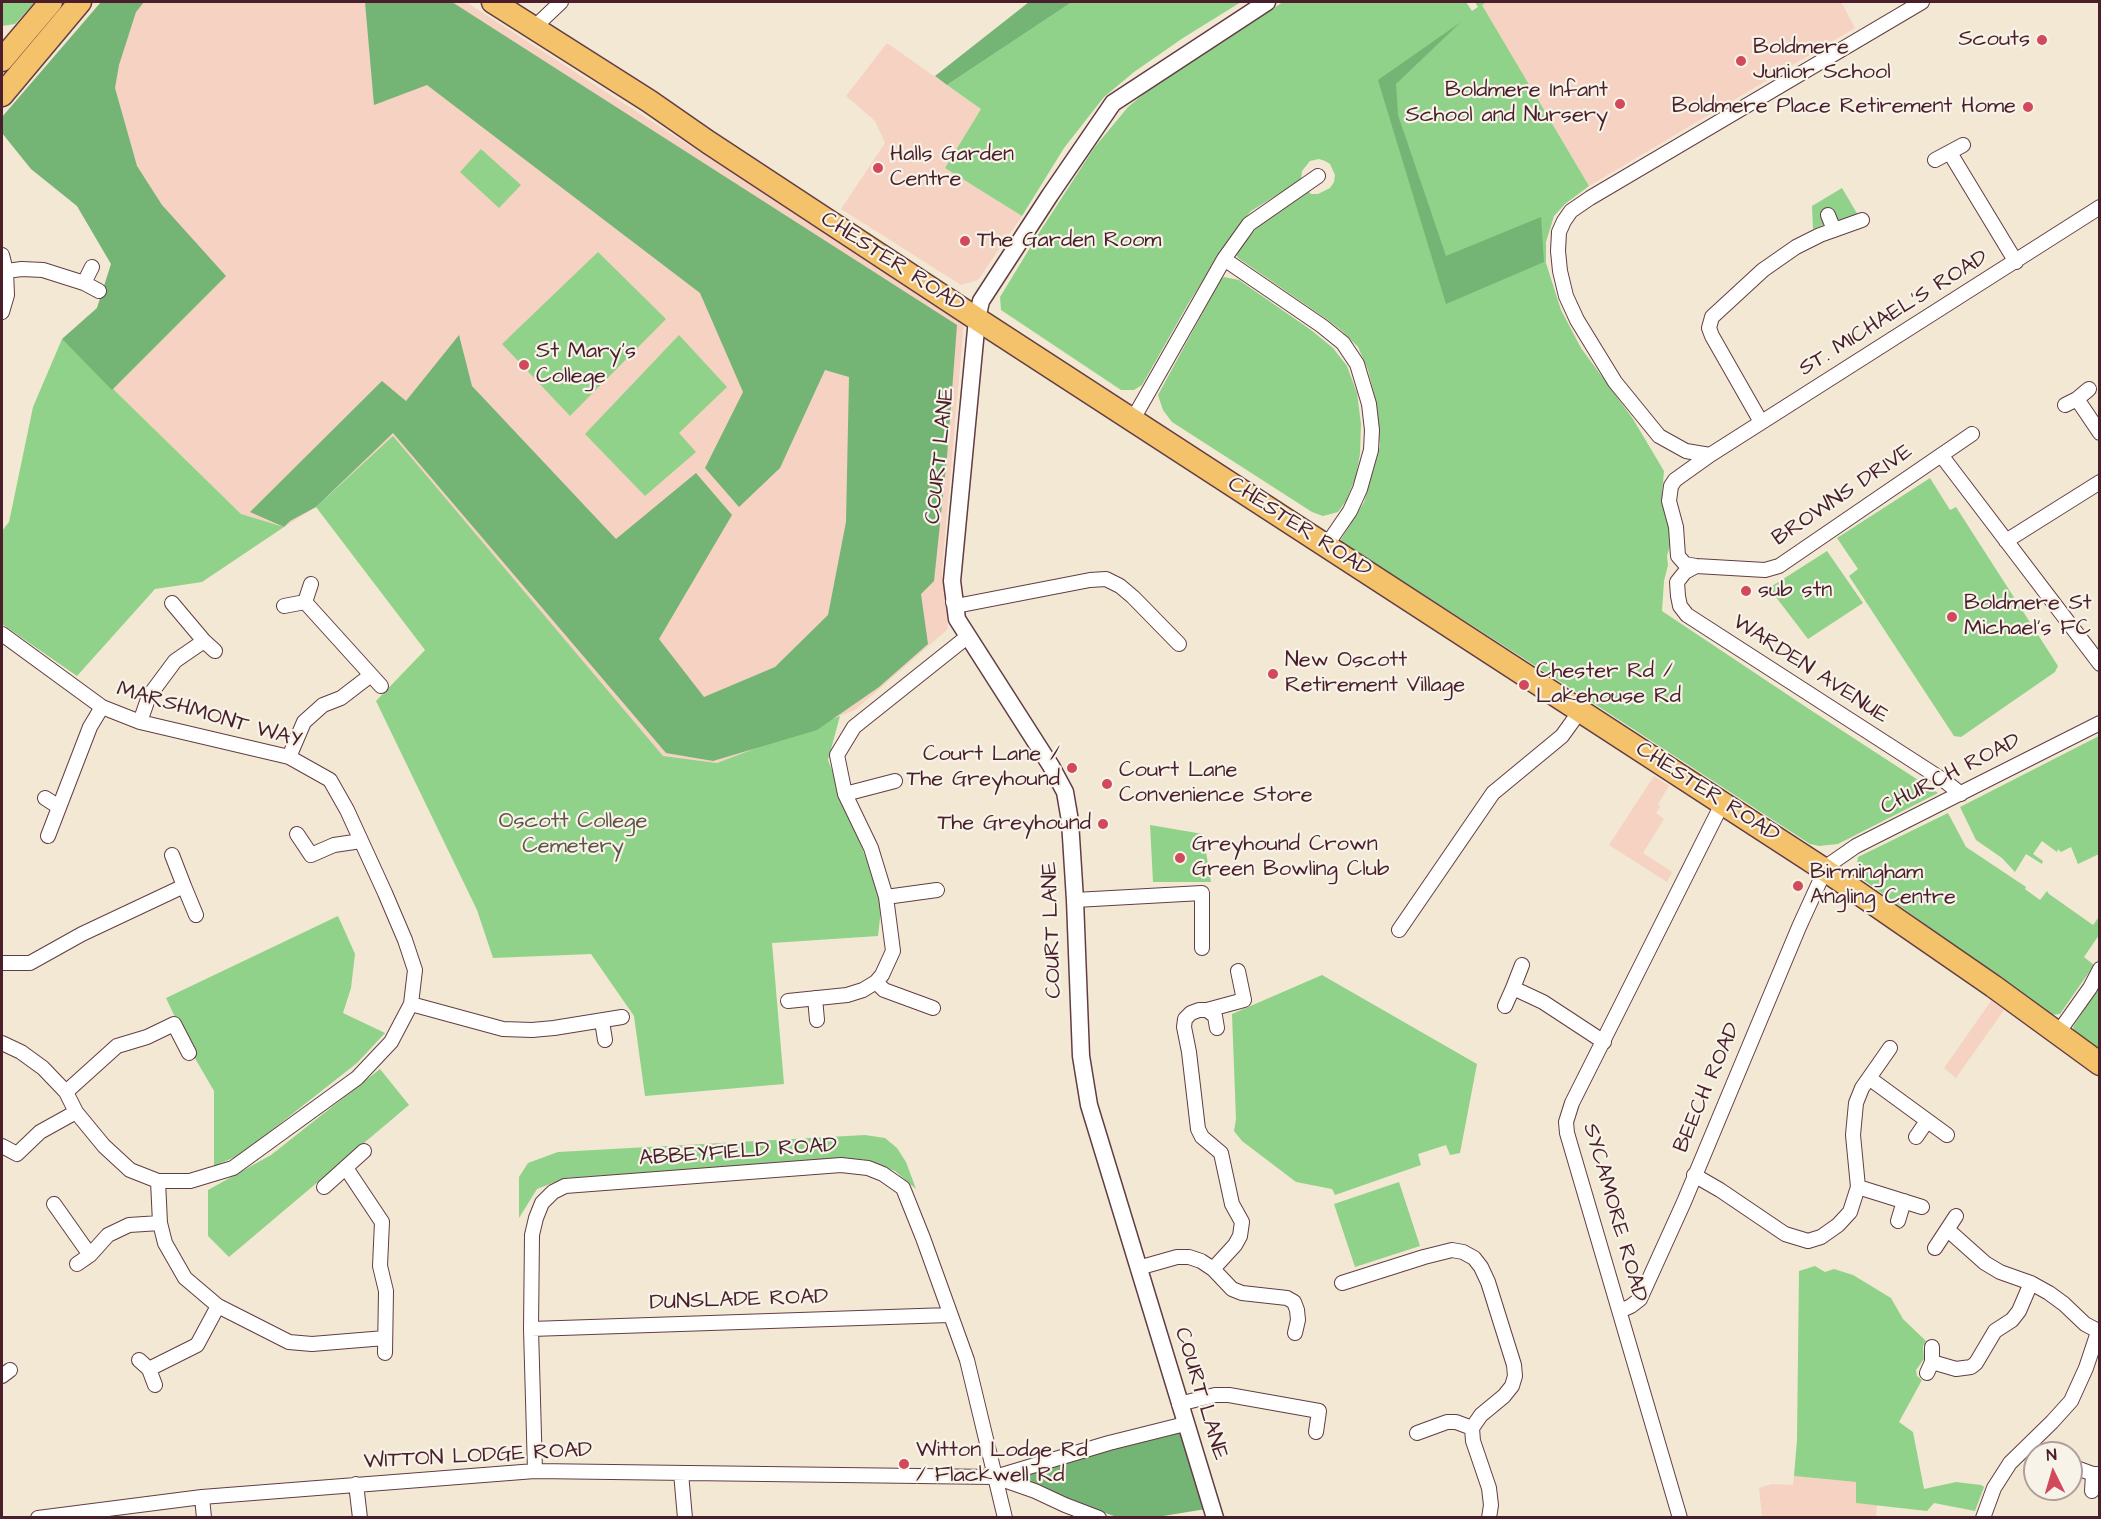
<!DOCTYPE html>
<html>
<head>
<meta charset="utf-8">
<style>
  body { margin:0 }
  #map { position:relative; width:2101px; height:1519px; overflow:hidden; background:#f3e8d3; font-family:"Architects Daughter",sans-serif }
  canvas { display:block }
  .frame { position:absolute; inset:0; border:3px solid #4a1f2b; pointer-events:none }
  .north { position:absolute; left:2023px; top:1441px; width:60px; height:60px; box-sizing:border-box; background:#f7f3e8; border:2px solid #b29e9c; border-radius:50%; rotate:355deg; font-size:16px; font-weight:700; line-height:24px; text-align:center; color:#4a1f2b }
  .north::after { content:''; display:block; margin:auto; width:21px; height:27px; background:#d1495b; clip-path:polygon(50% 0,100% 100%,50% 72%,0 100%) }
</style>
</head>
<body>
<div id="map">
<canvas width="2101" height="1519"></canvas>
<div class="frame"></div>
<div class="north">N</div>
</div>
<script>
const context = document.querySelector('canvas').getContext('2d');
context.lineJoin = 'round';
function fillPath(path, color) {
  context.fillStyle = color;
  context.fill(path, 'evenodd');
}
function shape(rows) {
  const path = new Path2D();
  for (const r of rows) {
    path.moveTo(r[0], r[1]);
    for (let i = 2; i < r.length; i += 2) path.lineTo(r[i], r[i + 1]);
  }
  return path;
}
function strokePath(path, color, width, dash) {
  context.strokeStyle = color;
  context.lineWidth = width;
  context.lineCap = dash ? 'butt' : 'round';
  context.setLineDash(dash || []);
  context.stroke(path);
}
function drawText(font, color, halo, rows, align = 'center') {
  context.font = font + ' "Architects Daughter",sans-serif';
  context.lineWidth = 4.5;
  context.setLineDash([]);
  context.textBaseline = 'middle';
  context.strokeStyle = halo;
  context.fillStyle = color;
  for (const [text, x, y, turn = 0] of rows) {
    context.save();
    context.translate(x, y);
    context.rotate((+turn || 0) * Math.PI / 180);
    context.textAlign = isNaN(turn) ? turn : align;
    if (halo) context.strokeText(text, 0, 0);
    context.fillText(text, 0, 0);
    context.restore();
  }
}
fillPath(shape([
  [101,2,466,2,964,322,942,570,948,629,855,710,717,763,663,756,393,437,316,507,284,527,241,514,62,339,97,308,111,264,77,206,31,169,2,133,2,117],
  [1487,2,1841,2,1855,28,1589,186,1482,5],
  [887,43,981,109,946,168,1022,216,978,280,961,285,841,209,885,143,875,121,846,96],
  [1654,776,1669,786,1658,804,1660,807,1656,813,1664,819,1643,853,1672,872,1667,882,1609,845],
  [1991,1001,2004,1010,1956,1078,1944,1068],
  [1794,1476,1856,1482,1856,1503,1877,1505,1876,1517,1762,1517,1759,1488,1772,1484,1793,1485]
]), '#f5d2c2');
fillPath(shape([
  [2,2,35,2,15,24,2,26],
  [1072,2,1241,2,1183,38,1134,72,1104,97,1064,148,1022,216,945,168,981,109,947,85],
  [1283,2,1466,2,1472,11,1478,7,1475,2,1487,2,1482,5,1589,186,1565,204,1554,216,1546,242,1546,263,1561,310,1581,348,1633,419,1664,471,1662,493,1664,507,1671,527,1671,542,1667,556,1668,565,1664,581,1662,611,1812,711,1938,793,1838,844,1819,846,1810,844,1570,688,1340,541,1364,502,1380,446,1377,405,1368,370,1358,347,1342,331,1328,320,1238,258,1236,254,1258,226,1266,220,1308,191,1311,194,1318,194,1330,188,1334,182,1335,175,1330,164,1325,161,1319,159,1310,161,1302,171,1301,180,1251,211,1238,226,1188,304,1142,385,1134,390,1121,390,1001,310,1000,297,1039,233,1094,148,1128,107,1151,88],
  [481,149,521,185,499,208,460,172],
  [1842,188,1862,222,1839,220,1833,215,1830,208,1823,211,1823,225,1813,229,1812,206],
  [598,252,666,319,570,416,502,344],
  [1224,277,1239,280,1311,330,1333,348,1347,366,1357,393,1361,424,1360,454,1356,476,1346,501,1338,512,1323,516,1312,512,1172,422,1163,410,1158,395,1221,279],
  [679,335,727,387,679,433,696,452,645,496,585,434],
  [62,339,241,514,284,527,202,582,155,589,77,676,2,624,2,531,9,522,33,407],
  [393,436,663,756,717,763,840,716,828,760,882,900,878,936,772,943,784,1084,645,1096,634,1016,591,954,493,958,477,910,376,701,425,650,316,507],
  [1930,478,1950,510,1956,507,2058,666,2055,672,1961,737,1954,736,1849,576,1858,569,1837,538],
  [1827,551,1863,603,1808,639,1769,588],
  [2099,736,2099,854,2078,864,2071,847,2061,852,2058,849,2057,852,2042,841,2033,854,2043,861,2042,864,2026,854,2015,872,2002,858,1976,840,1960,807],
  [1948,813,1966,847,2026,887,2025,889,2040,900,2047,891,2049,894,2093,925,2099,917,2099,935,2084,957,2094,965,2060,1014,2052,1015,2045,1010,1858,876,1856,869,1858,857],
  [1150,825,1203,834,1211,882,1153,882],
  [338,916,355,954,351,988,343,1013,385,1033,357,1063,240,1155,214,1166,214,1091,192,1053,166,998],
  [1322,975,1477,1064,1460,1153,1450,1155,1446,1145,1418,1154,1421,1165,1335,1195,1332,1189,1296,1182,1242,1141,1234,1131,1236,1119,1232,1014],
  [2099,987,2099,1051,2074,1032,2073,1027],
  [380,1069,409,1105,229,1257,208,1236,208,1190,271,1155],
  [865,1135,885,1138,897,1148,906,1162,916,1189,895,1171,862,1159,565,1178,537,1189,519,1218,519,1177,528,1163,558,1152],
  [1399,1182,1420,1246,1355,1267,1334,1204],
  [1815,1266,1825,1272,1834,1269,1853,1275,1891,1298,1903,1319,1926,1341,1923,1346,1924,1359,1916,1370,1917,1376,1922,1380,1899,1422,1913,1432,1924,1489,1956,1482,1981,1485,1984,1487,1975,1511,1934,1503,1927,1511,1856,1503,1856,1482,1794,1476,1797,1440,1799,1271]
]), '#90d289');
fillPath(shape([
  [101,2,144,2,136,12,119,65,115,88,137,166,162,205,226,276,112,390,62,339,97,308,111,264,77,206,31,169,2,133,2,117],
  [365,2,452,2,957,325,947,457,934,581,921,594,928,644,879,687,817,730,713,761,666,753,393,433,316,507,290,521,284,527,250,512,382,381,406,401,459,335,472,386,616,539,696,473,732,515,659,639,704,697,775,667,828,615,846,522,849,377,825,370,780,468,739,507,705,468,743,392,700,293,427,85,374,105],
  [1029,2,1072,2,947,85,935,76],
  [1461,22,1396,84,1398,115,1446,256,1541,217,1544,262,1446,304,1378,80],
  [1185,1427,1206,1509,1157,1517,1117,1517,1067,1500,1019,1475]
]), '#74b475');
const minor = shape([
  [536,31,541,21,561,2],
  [1950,153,2016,262],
  [1935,160,1963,145],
  [1828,215,1834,230],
  [2,255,6,271,7,295,2,312],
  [1224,259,1249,224,1318,176],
  [6,271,22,269,43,270,84,283,99,291],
  [84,283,92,267],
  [2077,399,2089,389],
  [2065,405,2077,399,2100,433],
  [1133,419,1224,259,1322,326,1343,343,1357,364,1369,404,1372,430,1371,450,1360,489,1350,511,1326,546],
  [1761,422,1712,336,1709,328,1712,317,1763,270,1796,247,1820,235,1862,220],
  [1972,434,1779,566,1765,570,1696,566,1685,564,1678,556,1676,527,1669,501,1671,486,1675,480,1710,455,2100,207],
  [1710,455,1686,451,1659,436,1615,382,1577,320,1566,296,1560,271,1558,251,1559,232,1564,221,1571,211,1590,198,1922,2],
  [1941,455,2100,664],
  [2006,541,2100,482],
  [1696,566,1685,572,1677,582,1678,596,1680,606,1687,615,1946,782,1961,794],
  [311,584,305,602,381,686],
  [953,602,961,605,1090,580,1106,579,1120,586,1133,597,1179,644],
  [172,603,204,641],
  [284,606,305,602],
  [2,634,102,707,140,722,289,757,330,780,347,810,385,893,405,940,415,970,411,1004,391,1042,357,1078,233,1168,190,1181,158,1181,130,1170,104,1146,76,1112,66,1092,43,1068,21,1052,2,1043],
  [140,722,149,696,175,661,204,641,215,651],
  [289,757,304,722,323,705,341,698,371,675],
  [845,794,895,781],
  [45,798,59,807],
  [297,834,311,855,334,845,361,841],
  [48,836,90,727,102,707],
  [172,855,184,886],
  [886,897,937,890],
  [1075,900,1202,893,1202,948],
  [1399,930,1493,793,1562,736,1580,711],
  [2,963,30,963,82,934,184,886,196,915],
  [876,982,884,990,933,1008],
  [1513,988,1522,965],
  [815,998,817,1020],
  [788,1001,847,995,863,990,876,982,882,975,893,951,886,897,871,848,845,794,837,755,854,727,967,637],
  [411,1004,503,1029,532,1030,554,1028,622,1017],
  [1505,1006,1513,988,1543,1002,1604,1042],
  [1207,1010,1244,1000,1238,971],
  [602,1021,605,1040],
  [2058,1033,2090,988,2100,969],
  [1869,1078,1947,1135],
  [66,1092,117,1046,147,1037,174,1024,189,1053],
  [1916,1137,1927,1121],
  [2,1146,17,1154,40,1132,76,1112],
  [346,1168,382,1222,380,1266,386,1291,385,1353],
  [1694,1175,1720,1190,1785,1234,1808,1241,1821,1237,1838,1225,1850,1212,1858,1187,1853,1135,1856,1103,1862,1088,1890,1048],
  [158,1181,160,1223,165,1243,185,1278,218,1306,289,1342,312,1344,385,1338],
  [324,1187,364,1151],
  [1858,1187,1922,1207],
  [54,1204,90,1255],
  [1898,1221,1904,1201],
  [1948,1230,1985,1263,2000,1272,2031,1283,2049,1293,2064,1304,2085,1324,2100,1332],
  [1935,1248,1956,1216],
  [77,1264,90,1255,108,1235,129,1225,160,1223],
  [1138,1268,1177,1257,1189,1257,1201,1261,1213,1269,1232,1289,1242,1293,1287,1298,1294,1302,1297,1310,1298,1320,1295,1333],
  [1213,1269,1235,1245,1240,1236,1242,1222,1232,1204,1221,1153,1202,1137,1198,1129,1189,1052,1184,1027,1185,1019,1191,1013,1199,1010,1207,1010,1215,1016,1217,1028],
  [1342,1283,1424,1257,1452,1250,1463,1252,1474,1258,1481,1267,1488,1282,1514,1365,1515,1376,1512,1386,1504,1396,1481,1415,1472,1428,1473,1441,1489,1488,1491,1505,1489,1518],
  [1620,1311,1631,1306,1640,1299,1684,1202,1799,927,1825,870,1830,864,1856,846,2100,723],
  [531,1329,949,1315],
  [139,1360,149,1369,197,1345,218,1306],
  [1932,1362,1956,1369,1971,1367,1976,1363,1995,1331,2012,1320,2019,1311,2031,1283],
  [149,1369,155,1385],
  [1927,1373,1932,1362,1932,1347],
  [2,1376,10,1370],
  [1179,1404,1215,1395,1229,1395,1319,1411,1316,1432],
  [1417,1433,1447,1422,1456,1422,1472,1428],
  [2071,1466,2093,1474,2100,1474],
  [535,1471,531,1329,532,1235,536,1218,542,1203,553,1192,565,1186,841,1165,868,1168,883,1174,903,1188,923,1238,967,1360,1005,1518],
  [681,1473,685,1518],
  [995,1477,1035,1491,1065,1505,1099,1518],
  [356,1484,360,1518],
  [2092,1491,2093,1474],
  [202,1497,204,1518],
  [38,1518,202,1497,535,1471,995,1477,1109,1443,1185,1424],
  [1680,1518,1567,1133,1566,1122,1572,1103,1722,804],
  [1983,1518,1994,1488,2010,1463,2052,1422,2071,1401,2086,1368,2098,1332]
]);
const tertiary = shape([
  [1215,1518,1089,1105,1081,1056,1075,900,1070,821,1065,792,1051,766,957,619,952,581,977,319,981,301,1050,195,1113,103,1267,2]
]);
const primary = shape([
  [2,60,51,2],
  [2,95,80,2]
]);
const trunk = shape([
  [493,2,649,101,708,142,977,319,1825,870,1993,986,2100,1064]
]);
strokePath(minor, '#633d44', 16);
strokePath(tertiary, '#633d44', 19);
strokePath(primary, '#633d44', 25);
strokePath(trunk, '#633d44', 25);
strokePath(minor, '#fff', 14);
strokePath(tertiary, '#fff', 16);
strokePath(primary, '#f4c26a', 22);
strokePath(trunk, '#f4c26a', 22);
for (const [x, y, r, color] of [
  [2042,40,6,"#d1495b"],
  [1741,61,6,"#d1495b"],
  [1620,104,6,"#d1495b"],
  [2028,107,6,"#d1495b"],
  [878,168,6,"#d1495b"],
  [965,241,6,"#d1495b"],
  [524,365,6,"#d1495b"],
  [1746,591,6,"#d1495b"],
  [1952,617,6,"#d1495b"],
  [1273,674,6,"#d1495b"],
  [1524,685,6,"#d1495b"],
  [1072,768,6,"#d1495b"],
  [1107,784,6,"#d1495b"],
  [1103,824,6,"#d1495b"],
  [1180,858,6,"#d1495b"],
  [1798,886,6,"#d1495b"],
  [904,1464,6,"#d1495b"]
]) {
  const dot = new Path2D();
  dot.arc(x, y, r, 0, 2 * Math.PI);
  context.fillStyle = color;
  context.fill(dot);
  strokePath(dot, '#f7f3e8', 2);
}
drawText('22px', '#4a1f2b', '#f7f3e8', [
  ["Scouts",2030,40,"right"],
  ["Boldmere",1753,48],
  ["Junior School",1753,73],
  ["Boldmere Infant",1608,91,"right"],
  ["School and Nursery",1608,116,"right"],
  ["Boldmere Place Retirement Home",2016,107,"right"],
  ["Halls Garden",890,155],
  ["Centre",890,180],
  ["The Garden Room",977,241],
  ["St Mary's",536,352],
  ["College",536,377],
  ["sub stn",1758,591],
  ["Boldmere St",1964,604],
  ["Michael's FC",1964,629],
  ["New Oscott",1285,661],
  ["Retirement Village",1285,686],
  ["Chester Rd /",1536,672],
  ["Lakehouse Rd",1536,697],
  ["Court Lane /",1060,755,"right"],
  ["The Greyhound",1060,780,"right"],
  ["Court Lane",1119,771],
  ["Convenience Store",1119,796],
  ["The Greyhound",1091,824,"right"],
  ["Greyhound Crown",1192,845],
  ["Green Bowling Club",1192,870],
  ["Birmingham",1810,873],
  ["Angling Centre",1810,898],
  ["Witton Lodge Rd",916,1451],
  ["/ Flackwell Rd",916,1476]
], 'left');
drawText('22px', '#4a1f2b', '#f7f3e8', [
  ["CHESTER ROAD",892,263,33],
  ["ST. MICHAEL'S ROAD",1894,314,-32],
  ["COURT LANE",941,456,-84],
  ["BROWNS DRIVE",1843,496,-34],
  ["CHESTER ROAD",1299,528,33],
  ["WARDEN AVENUE",1810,670,33],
  ["MARSHMONT WAY",209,716,16],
  ["CHURCH ROAD",1951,775,-27],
  ["CHESTER ROAD",1707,793,33],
  ["COURT LANE",1053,930,-92],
  ["BEECH ROAD",1708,1088,-67],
  ["ABBEYFIELD ROAD",738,1153,-4],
  ["SYCAMORE ROAD",1614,1213,74],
  ["DUNSLADE ROAD",739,1301,-2],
  ["COURT LANE",1200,1394,73],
  ["WITTON LODGE ROAD",478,1457,-3]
]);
drawText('22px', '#5f5547', '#f7f3e8', [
  ["Oscott College",573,822],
  ["Cemetery",573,847]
]);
</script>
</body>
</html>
